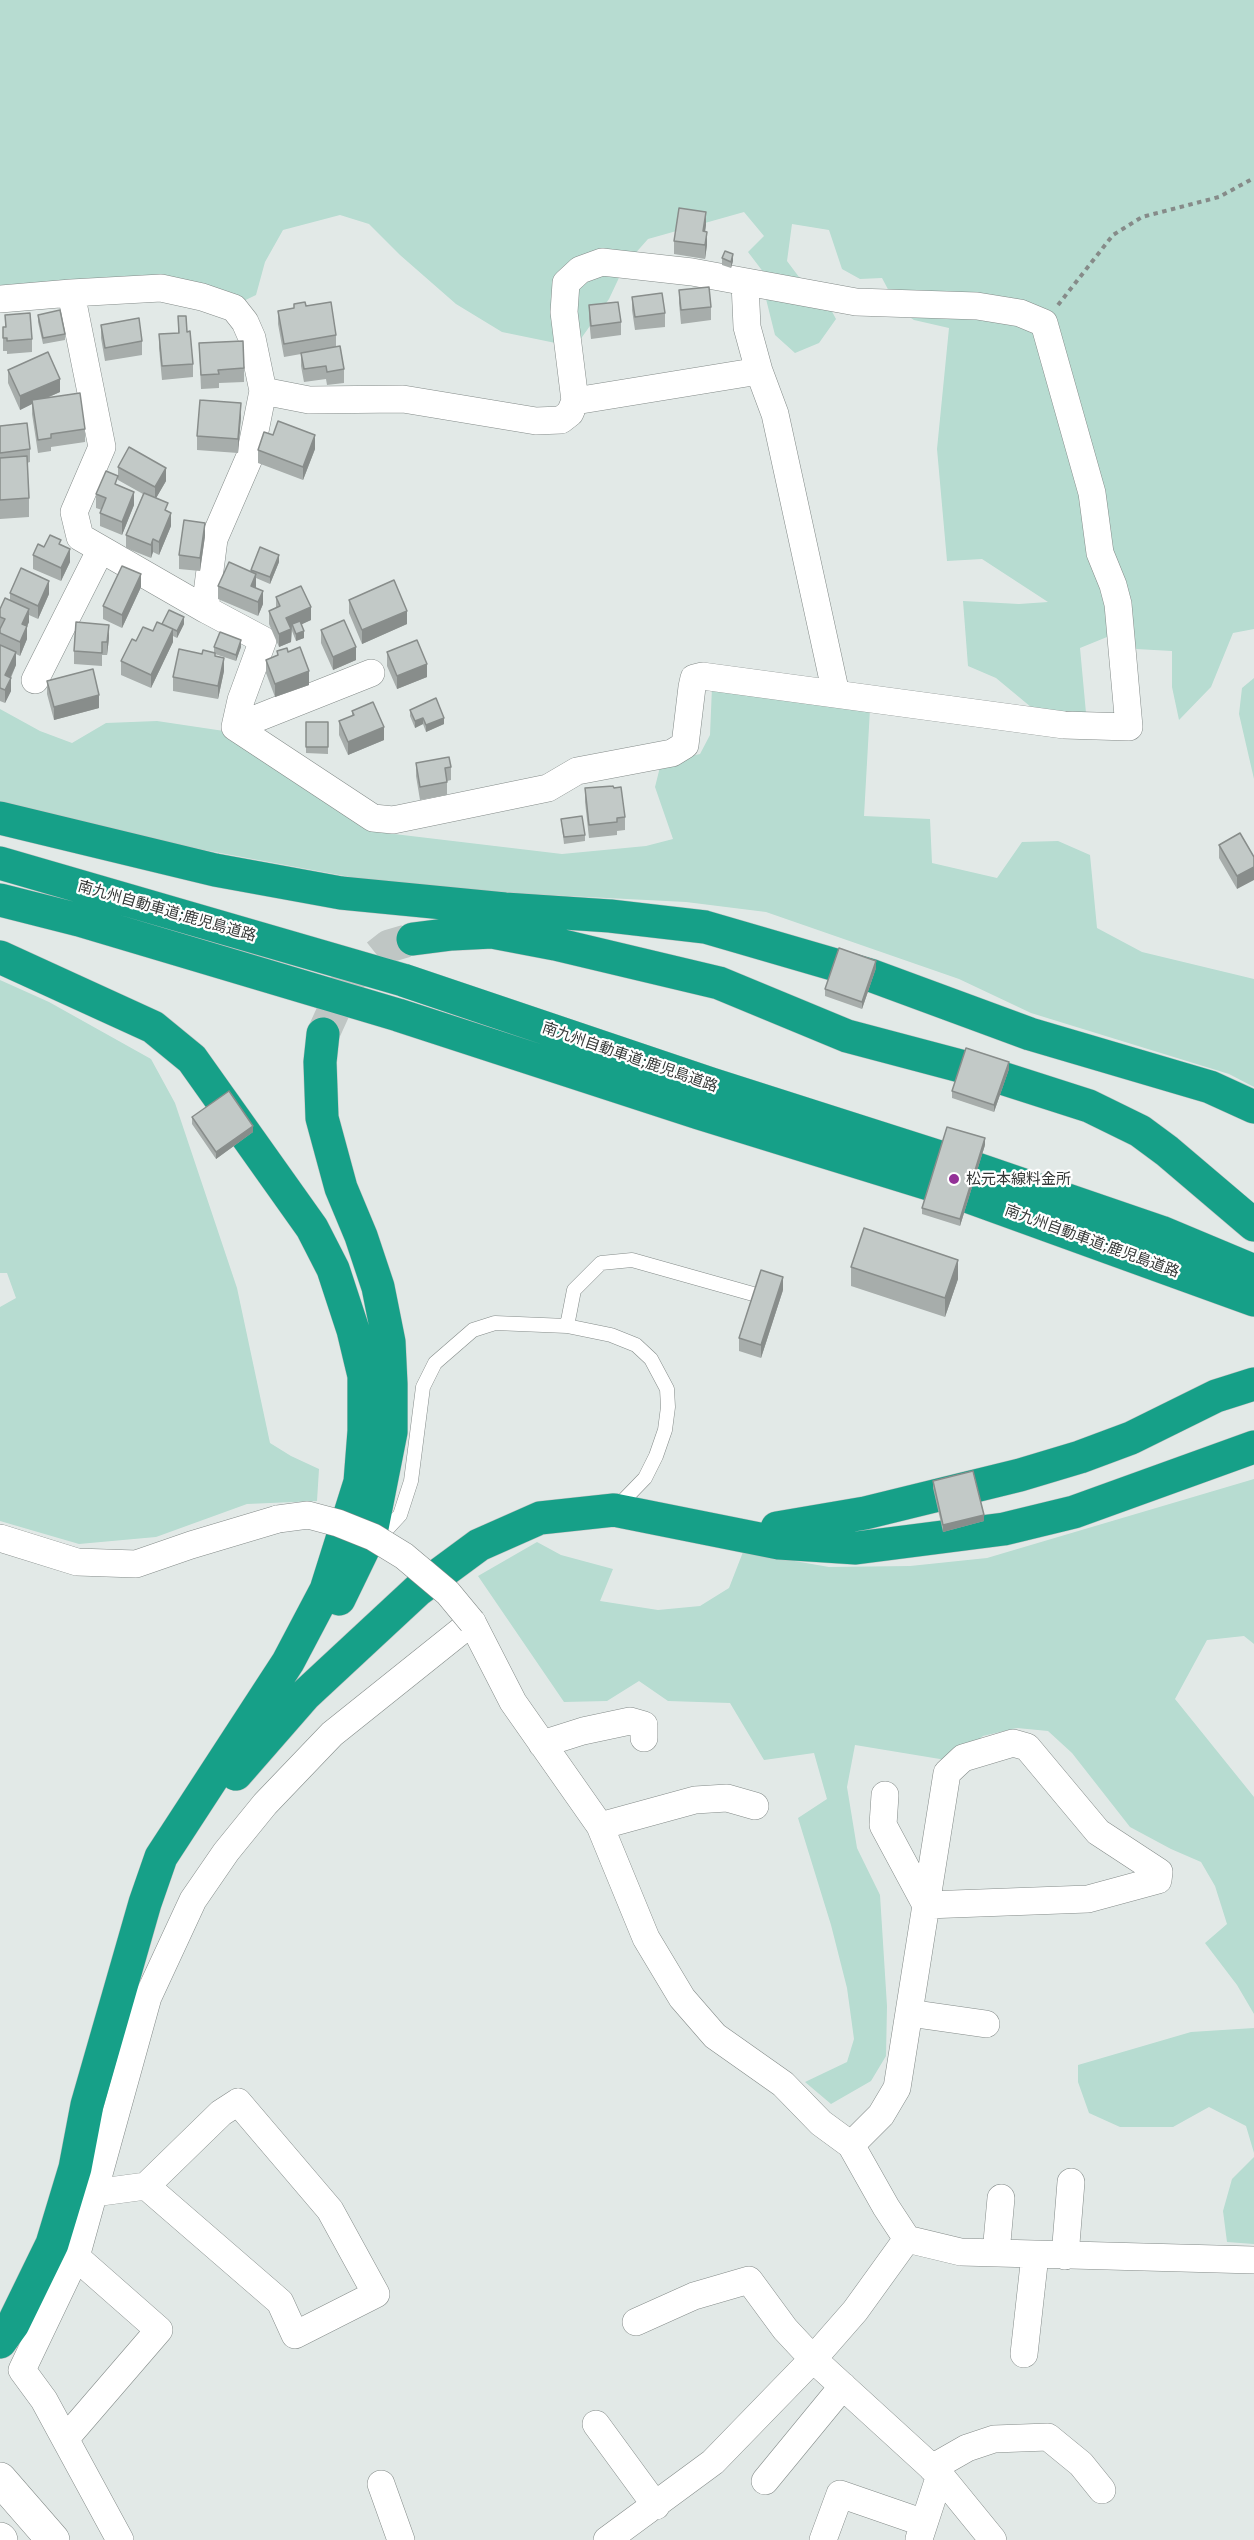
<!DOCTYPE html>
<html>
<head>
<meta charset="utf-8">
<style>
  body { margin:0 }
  canvas { display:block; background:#e2e9e7 }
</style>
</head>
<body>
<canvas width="1254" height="2540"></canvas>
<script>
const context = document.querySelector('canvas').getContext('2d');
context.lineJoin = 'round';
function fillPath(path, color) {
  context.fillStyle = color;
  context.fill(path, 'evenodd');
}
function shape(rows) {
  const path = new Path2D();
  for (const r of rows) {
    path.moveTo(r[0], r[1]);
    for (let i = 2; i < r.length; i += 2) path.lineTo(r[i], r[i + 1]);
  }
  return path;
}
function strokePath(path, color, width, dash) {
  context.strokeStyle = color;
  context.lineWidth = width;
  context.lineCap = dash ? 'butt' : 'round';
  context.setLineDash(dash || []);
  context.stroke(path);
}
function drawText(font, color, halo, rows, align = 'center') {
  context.font = font + ' "Golos Text","Noto Sans JP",sans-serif';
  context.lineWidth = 4.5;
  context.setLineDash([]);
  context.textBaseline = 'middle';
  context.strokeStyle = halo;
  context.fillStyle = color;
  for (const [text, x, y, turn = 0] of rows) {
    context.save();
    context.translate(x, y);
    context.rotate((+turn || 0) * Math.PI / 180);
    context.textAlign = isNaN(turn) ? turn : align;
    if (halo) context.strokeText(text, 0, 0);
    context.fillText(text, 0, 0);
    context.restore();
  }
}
fillPath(shape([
  [0,0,1254,0,1254,629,1233,633,1211,687,1179,720,1172,687,1172,651,1136,649,1107,637,1080,648,1086,713,1043,717,996,678,968,666,963,601,1019,604,1048,602,982,559,947,561,937,449,949,328,914,320,899,310,882,278,860,279,842,269,829,230,792,224,787,261,799,277,820,289,836,319,819,343,795,353,775,335,766,299,764,273,748,252,764,236,744,212,648,239,625,265,609,299,575,347,502,332,456,304,400,255,369,224,340,215,283,230,265,262,256,295,229,308,160,285,0,288],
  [1254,678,1254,779,1239,714,1242,688],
  [712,687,870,709,864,816,930,819,932,863,997,878,1022,842,1058,841,1090,855,1097,928,1142,952,1254,979,1254,1087,1229,1074,1031,1013,959,979,766,912,686,902,528,894,377,882,204,850,0,807,0,709,40,731,72,743,106,723,157,721,224,731,369,831,562,854,646,846,673,839,655,787,661,763,700,754,710,735],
  [0,980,49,1002,151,1059,175,1103,237,1288,270,1443,291,1456,319,1469,317,1501,247,1504,156,1537,79,1544,0,1521,0,1307,16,1298,7,1273,0,1273],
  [1254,1479,1254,1644,1244,1636,1207,1640,1175,1699,1254,1797,1254,2014,1237,1985,1205,1943,1227,1924,1215,1886,1201,1862,1171,1849,1130,1827,1072,1753,1048,1731,1017,1728,983,1736,952,1761,855,1745,847,1787,857,1848,880,1895,887,2006,886,2056,871,2081,831,2104,805,2082,847,2062,854,2039,847,1988,831,1925,798,1818,827,1799,814,1753,764,1760,730,1703,668,1701,639,1681,607,1701,564,1702,478,1576,537,1542,561,1555,613,1569,600,1601,658,1610,700,1606,729,1588,743,1552,829,1567,910,1566,987,1558],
  [1254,2028,1254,2153,1246,2126,1209,2107,1173,2127,1120,2127,1089,2113,1078,2082,1078,2065,1191,2032],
  [1254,2157,1254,2244,1227,2242,1223,2211,1232,2179]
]), '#b7dcd1');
strokePath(shape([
  [323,1034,348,979,389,946,413,939]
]), '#bfc6c4', 33, [33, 16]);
const lane = shape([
  [567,1326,574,1290,601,1263,632,1260,753,1294],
  [377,1540,400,1515,411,1481,423,1387,435,1363,473,1330,495,1323,567,1326,611,1335,636,1345,651,1359,667,1389,668,1407,665,1430,656,1456,645,1478,616,1508]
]);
const street = shape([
  [745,283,747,327,759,371,775,414,836,694],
  [0,299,71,293,161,288,202,297,234,308,245,322,252,338,263,391,250,456,214,539,205,609,80,537,74,512,102,447,71,293],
  [575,401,759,371],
  [205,609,263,640,241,700,235,727,373,818,393,820,548,788,577,771,672,753,685,745,692,687,694,678,702,676,1064,725,1129,727,1118,604,1113,585,1100,553,1092,493,1044,323,1020,313,977,306,856,302,692,272,602,262,580,270,566,283,564,312,575,401,570,413,561,420,536,421,403,399,309,400,263,391],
  [35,680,101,549],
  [235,727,371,673],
  [0,1538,77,1562,136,1564,191,1545,278,1519],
  [542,1744,583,1731,630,1721,644,1725,644,1738],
  [600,1826,695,1800,727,1798,755,1806],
  [909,2013,986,2024],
  [238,2102,330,2210,376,2294,295,2335,280,2302,146,2186,221,2113,238,2102],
  [851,2145,881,2115,897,2088,926,1905,947,1773,963,1758,1013,1743,1027,1747,1098,1832,1159,1872,1158,1880,1088,1899,926,1905,883,1825,885,1795],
  [94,2193,146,2186],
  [996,2253,1001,2198],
  [1065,2256,1071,2182],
  [636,2322,694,2296,749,2280,785,2329,813,2359,940,2475,993,2540],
  [1024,2354,1035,2255],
  [596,2424,656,2506],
  [66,2438,159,2330,76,2257],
  [932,2468,967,2448,994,2439,1048,2437,1081,2464,1102,2490],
  [765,2481,843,2386],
  [381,2484,401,2540],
  [919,2539,940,2475],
  [120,2540,44,2400,22,2370,76,2257,148,1997,193,1900,226,1852,265,1804,332,1734,472,1622,513,1702,600,1826,646,1938,682,1998,715,2036,783,2084,821,2123,851,2145,886,2207,907,2239,961,2252,1254,2260],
  [607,2540,713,2462,813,2359,855,2311,907,2239],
  [823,2540,840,2494,924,2523]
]);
const secondary = shape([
  [0,2479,53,2540],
  [0,2539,1,2540]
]);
const highway = shape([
  [0,818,215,870,341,893,505,909,610,916,705,927,870,975,1030,1034,1210,1087,1254,1107],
  [0,863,403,980,711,1084,971,1167,1161,1232,1254,1271],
  [0,900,79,920,398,1015,699,1113,961,1194,1254,1300],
  [413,939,452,934,492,932,555,944,719,983,847,1036,983,1072,1089,1106,1140,1131,1167,1151,1254,1225],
  [0,957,153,1027,192,1059,312,1228,333,1269,353,1330,364,1376,364,1431,360,1482,326,1590,288,1662,161,1857,145,1903,87,2105,75,2168,52,2244,13,2324,0,2342],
  [323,1034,320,1062,322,1118,341,1188,361,1236,378,1287,389,1342,391,1384,391,1432,371,1533,339,1599],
  [777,1528,865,1513,1020,1475,1080,1457,1131,1438,1216,1396,1254,1384],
  [236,1774,305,1695,418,1590,479,1545,540,1518,614,1510,779,1543,856,1548,1004,1529,1074,1512,1254,1447]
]);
strokePath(lane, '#848b89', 15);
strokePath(street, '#848b89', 28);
strokePath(secondary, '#848b89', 34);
strokePath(highway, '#c2c3c3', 34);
strokePath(shape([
  [1058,305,1113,235,1142,217,1219,197,1254,178]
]), '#868b89', 4, [4.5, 4.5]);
strokePath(lane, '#fff', 14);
strokePath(street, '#fff', 27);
strokePath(secondary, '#fff', 33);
strokePath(highway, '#16a088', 33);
const streetBridge = shape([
  [278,1519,308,1515,338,1523,373,1537,404,1556,448,1593,472,1622]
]);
strokePath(streetBridge, '#848b89', 28, []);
strokePath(streetBridge, '#fff', 27);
fillPath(shape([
  [706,225,705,232,707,245,705,259,674,254,674,241],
  [722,258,733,261,731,268,722,265],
  [679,290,711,307,711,320,681,324,679,303],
  [632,297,665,313,665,327,635,330,632,310],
  [294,304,306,306,336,335,336,347,344,369,344,383,327,385,326,379,304,382,301,366,301,354,284,357,278,324,278,311,294,308],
  [589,305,621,322,621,335,591,339,589,319],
  [5,315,32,339,32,352,7,354,7,351,3,351,3,327,5,327],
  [38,315,65,334,65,340,43,344,38,322],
  [178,316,187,332,193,364,193,377,162,380,159,348,159,334,178,333],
  [101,325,142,341,142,355,105,361,101,338],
  [199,343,244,368,244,382,219,383,219,388,201,389],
  [8,370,60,392,45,399,85,429,85,442,51,447,51,451,38,453,32,414,32,404,20,410,8,383],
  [241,416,238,453,197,450,197,436],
  [0,426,30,449,30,462,27,463,29,498,29,517,0,519],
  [273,435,315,449,303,480,258,463,258,450],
  [118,467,166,481,156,498,168,512,171,526,159,555,153,552,151,558,126,548,126,535,143,494,118,480],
  [118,486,134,505,122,535,100,526,100,513,102,510,96,508,96,494],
  [205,536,200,571,179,569,179,555],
  [61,544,70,562,61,581,33,569,33,555,44,547],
  [279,562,270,584,256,578,256,588,263,604,258,616,218,599,218,586,251,572,251,570],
  [141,587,122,628,103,619,103,606],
  [10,593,49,594,38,619,29,615,29,622,27,626,27,639,20,656,16,654,16,665,11,678,11,691,5,703,0,701,0,609,10,600],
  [276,597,311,620,301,624,304,638,296,641,292,631,292,628,291,642,279,647,269,624,269,611,276,608],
  [349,600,407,624,362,644,349,613],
  [162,624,184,624,177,638,173,636,173,642,151,688,121,675,121,661,136,641,153,631],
  [321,630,356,660,333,670,321,643],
  [109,638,107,655,102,655,102,666,74,664,74,651],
  [214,647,241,647,236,661,215,654,215,656,224,671,218,699,173,691,173,677,202,654,214,652],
  [277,651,288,652,309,685,275,697,266,673,266,660,277,656],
  [387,652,427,677,397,689,387,666],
  [47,681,99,708,54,720,47,694],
  [410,710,444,724,426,732,423,724,415,728,410,716],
  [352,711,384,740,348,755,339,735,339,721,352,716],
  [306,722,328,722,328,754,306,753],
  [416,763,451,767,451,780,447,781,447,795,420,800,416,776],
  [585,788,625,817,625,830,617,831,617,835,589,838,585,802],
  [561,819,585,835,585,841,564,844],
  [1240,833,1237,889,1219,858,1219,845],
  [876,968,862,1009,825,996,825,989],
  [1009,1069,994,1112,952,1098,952,1091],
  [192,1117,253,1132,216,1159,192,1124],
  [985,1145,960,1226,922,1214,922,1208],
  [851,1267,958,1279,945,1317,851,1286],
  [783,1290,761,1358,739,1351,739,1338],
  [933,1481,984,1521,943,1532,933,1488]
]), '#a7adab');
fillPath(shape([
  [706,212,706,225,703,244,703,231],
  [707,232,707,245,705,259,705,245],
  [733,254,733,261,731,268,731,262],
  [60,379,60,392,32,404,32,400,32,404,20,410,20,396],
  [241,403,241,416,238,453,238,439],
  [315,435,315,449,303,480,303,467],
  [166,468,166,481,155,500,155,487],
  [134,492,134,505,122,535,122,522],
  [171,513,171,526,159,555,159,542],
  [205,523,205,536,200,571,200,558],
  [153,539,153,552,151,558,151,545],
  [70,549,70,562,61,581,61,568],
  [279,555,279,562,270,584,270,577],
  [141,574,141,587,122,628,122,615],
  [256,574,256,587,251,599,251,586],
  [49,581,49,594,38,619,38,606],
  [263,591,263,604,258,616,258,602],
  [311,607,311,620,294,628,292,624,291,642,279,647,279,634,286,618],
  [29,609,29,622,24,633,27,626,27,639,20,656,20,642,22,624],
  [407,611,407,624,362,644,362,630],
  [184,617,184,624,177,638,177,631],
  [109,625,109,638,107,655,107,642],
  [173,629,173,642,151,688,151,675],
  [304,631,304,638,296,641,296,634],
  [241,640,241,647,236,661,236,655],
  [356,647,356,660,333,670,333,657],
  [16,652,16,665,5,689,5,675],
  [224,658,224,671,218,699,218,686],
  [427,664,427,677,397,689,397,676],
  [309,671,309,685,275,697,275,684],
  [11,678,11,691,5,703,5,690],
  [99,695,99,708,54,720,54,707],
  [423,718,423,724,415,728,415,721],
  [444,718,444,724,426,732,426,725],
  [384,727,384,740,348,755,348,742],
  [1254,867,1254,880,1237,889,1237,876],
  [876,961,876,968,862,1009,862,1002],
  [1009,1062,1009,1069,994,1112,994,1105],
  [253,1126,253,1132,216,1159,216,1152],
  [985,1138,985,1145,960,1226,960,1219],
  [958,1260,958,1279,945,1317,945,1298],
  [783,1277,783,1290,761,1358,761,1345],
  [984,1515,984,1521,943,1532,943,1525]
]), '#888d8b');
const building = shape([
  [679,208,706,212,703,231,707,232,705,245,674,241,679,208],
  [725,251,733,254,731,262,722,258,725,251],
  [709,287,711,307,681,310,679,290,709,287],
  [662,293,665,313,635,317,632,297,662,293],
  [305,302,306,306,331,302,336,335,284,344,278,311,294,308,294,304,305,302],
  [618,302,621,322,591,326,589,305,618,302],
  [60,310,65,334,43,338,38,315,60,310],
  [30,313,32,339,7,341,7,338,3,338,3,327,6,327,5,315,30,313],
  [178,316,186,316,187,332,190,331,193,364,162,366,159,334,179,333,178,316],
  [139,318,142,341,105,348,101,325,139,318],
  [243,341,244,368,218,370,219,374,201,375,199,343,243,341],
  [340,346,344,369,327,372,326,366,304,369,301,353,340,346],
  [48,352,60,379,20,396,8,370,48,352],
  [80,393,85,429,51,434,51,438,38,440,32,400,80,393],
  [200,400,241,403,238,439,197,436,200,400],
  [278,421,315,435,303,467,258,450,264,432,273,435,278,421],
  [27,423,30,449,0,453,0,426,27,423],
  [129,447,166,468,155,487,118,467,129,447],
  [27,456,29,498,0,500,0,458,27,456],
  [106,471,118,476,115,484,134,492,122,522,100,513,106,498,96,494,106,471],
  [144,493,168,503,165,510,171,513,159,542,153,539,151,545,126,535,144,493],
  [184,520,205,523,200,558,179,555,184,520],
  [50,535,61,540,59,544,70,549,61,568,33,555,38,544,44,547,50,535],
  [260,547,279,555,270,577,251,570,260,547],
  [229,562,256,574,251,586,263,591,258,602,218,586,229,562],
  [122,566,141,574,122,615,103,606,122,566],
  [21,568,49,581,38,606,10,593,21,568],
  [394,580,407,611,362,630,349,600,394,580],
  [301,586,311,607,286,618,291,629,279,634,269,611,280,606,276,597,301,586],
  [5,598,29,609,22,624,27,626,20,642,0,633,0,629,5,619,0,617,0,609,5,598],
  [169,610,184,617,177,631,162,624,169,610],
  [344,620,356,647,333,657,321,630,344,620],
  [300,621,304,631,296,634,292,624,300,621],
  [76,622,109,625,107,642,102,642,102,653,74,651,76,622],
  [157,622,173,629,151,675,121,661,132,639,136,641,143,627,153,631,157,622],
  [220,632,241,640,236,655,214,647,220,632],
  [417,640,427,664,397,676,387,652,417,640],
  [0,645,16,652,5,675,11,678,5,690,0,688,0,645],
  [300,647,309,671,275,684,266,660,278,655,277,651,287,648,288,652,300,647],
  [179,649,202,654,203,650,215,653,215,656,224,658,218,686,173,677,179,649],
  [93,669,99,695,54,707,47,681,93,669],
  [436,698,444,718,426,725,423,718,415,721,410,710,436,698],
  [373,702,384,727,348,742,339,721,354,715,352,711,373,702],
  [306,722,328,722,328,747,306,747,306,722],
  [449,757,451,767,445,768,447,782,420,787,416,763,449,757],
  [613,786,614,788,621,787,625,817,617,818,617,822,589,825,585,788,613,786],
  [582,816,585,835,564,837,561,819,582,816],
  [1240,833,1254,857,1254,867,1237,876,1219,845,1240,833],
  [839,948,876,961,862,1002,825,989,839,948],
  [966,1048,1009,1062,994,1105,952,1091,966,1048],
  [229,1091,253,1126,216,1152,192,1117,229,1091],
  [947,1127,985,1138,960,1219,922,1208,947,1127],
  [864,1228,958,1260,945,1298,851,1267,864,1228],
  [761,1270,783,1277,761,1345,739,1338,761,1270],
  [973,1471,984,1515,943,1525,933,1481,973,1471]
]);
fillPath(building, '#c2c9c7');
strokePath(building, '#888d8b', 1.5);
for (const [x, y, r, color] of [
  [954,1179,6,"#933197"]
]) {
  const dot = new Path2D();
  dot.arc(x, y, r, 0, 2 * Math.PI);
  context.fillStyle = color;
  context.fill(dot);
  strokePath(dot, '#fff', 2);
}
drawText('15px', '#353837', '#fff', [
  ["南九州自動車道;鹿児島道路",167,911,16],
  ["南九州自動車道;鹿児島道路",630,1057,19],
  ["南九州自動車道;鹿児島道路",1092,1241,20]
]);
drawText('15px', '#353837', '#fff', [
  ["松元本線料金所",966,1179]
], 'left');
</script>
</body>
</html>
